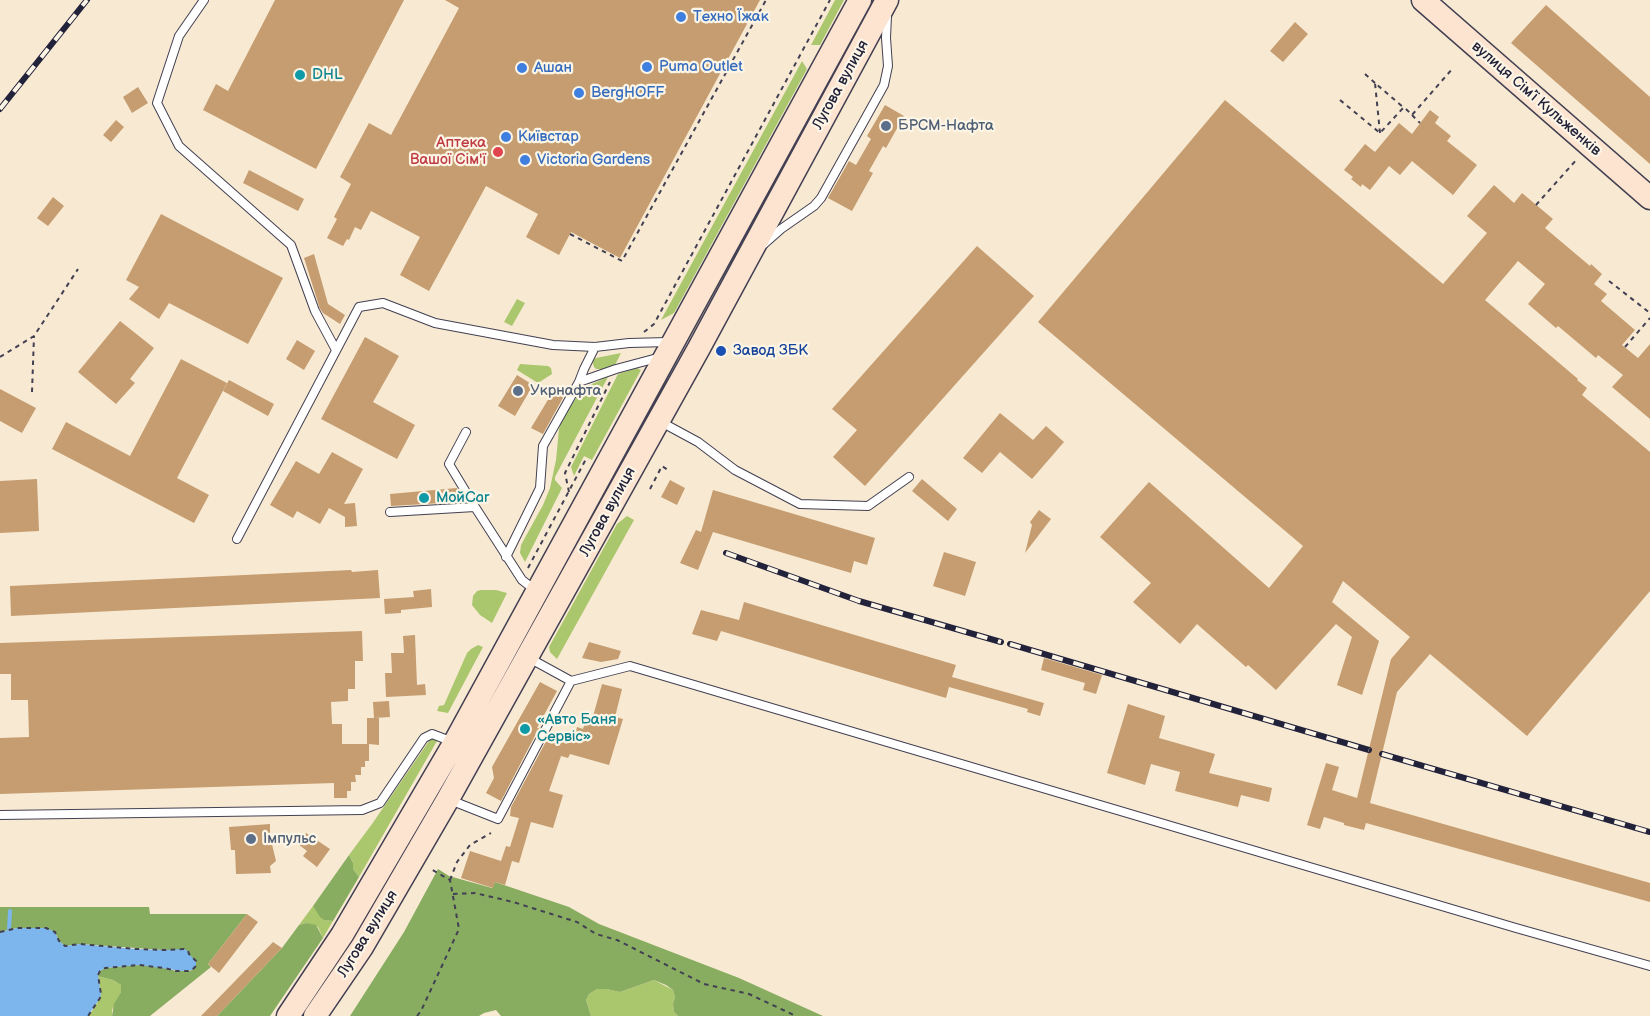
<!DOCTYPE html>
<html>
<head>
<meta charset="utf-8">
<style>
  body { margin:0 }
  canvas { display:block; background:#f8e9d2 }
</style>
</head>
<body>
<canvas width="1650" height="1016"></canvas>
<script>
const context = document.querySelector('canvas').getContext('2d');
context.lineJoin = 'round';
function fillPath(path, color) {
  context.fillStyle = color;
  context.fill(path, 'evenodd');
}
function shape(rows) {
  const path = new Path2D();
  for (const r of rows) {
    path.moveTo(r[0], r[1]);
    for (let i = 2; i < r.length; i += 2) path.lineTo(r[i], r[i + 1]);
  }
  return path;
}
function strokePath(path, color, width, dash) {
  context.strokeStyle = color;
  context.lineWidth = width;
  context.lineCap = dash ? 'butt' : 'round';
  context.setLineDash(dash || []);
  context.stroke(path);
}
function drawText(font, color, halo, rows, align = 'center') {
  context.font = font + ' "Balsamiq Sans",sans-serif';
  context.lineWidth = 4.5;
  context.setLineDash([]);
  context.textBaseline = 'middle';
  context.strokeStyle = halo;
  context.fillStyle = color;
  for (const [text, x, y, turn = 0] of rows) {
    context.save();
    context.translate(x, y);
    context.rotate((+turn || 0) * Math.PI / 180);
    context.textAlign = isNaN(turn) ? turn : align;
    if (halo) context.strokeText(text, 0, 0);
    context.fillText(text, 0, 0);
    context.restore();
  }
}
fillPath(shape([
  [835,0,844,0,820,45,811,45],
  [802,61,807,69,674,313,661,320],
  [517,299,525,303,512,326,504,322],
  [621,353,615,365,602,369,596,369,594,367,592,361,596,358],
  [520,364,548,366,551,368,552,374,538,383,517,370],
  [637,368,641,370,592,460,584,456,574,476,571,467,618,374],
  [608,377,555,477,555,480,562,488,525,562,520,553,521,545,543,505,550,488,556,460,559,429,561,423,571,405,579,394,592,384],
  [627,516,634,520,557,659,550,652,549,647,617,524],
  [481,590,496,590,507,593,492,623,480,615,472,605,473,596,477,591],
  [478,645,483,647,448,713,437,711,439,706,444,705,467,653,471,649],
  [431,738,437,741,359,877,353,869,353,863,349,855,372,824],
  [313,906,324,920,333,921,323,938,318,927,306,923,299,925],
  [97,976,113,980,121,985,121,992,112,1010,112,1016,88,1016,95,1007,101,994],
  [654,980,673,990,675,997,673,1004,674,1012,678,1016,591,1016,586,1000,589,994,597,989,606,989,620,992]
]), '#abc76d');
fillPath(shape([
  [349,855,353,863,353,869,359,877,333,921,324,920,320,917,313,906],
  [438,869,449,876,492,888,495,882,569,907,599,924,739,978,823,1016,678,1016,674,1012,673,1004,675,997,673,990,666,985,654,980,620,992,606,989,597,989,589,994,586,1000,591,1016,501,1016,496,1010,484,1013,479,1016,350,1016,404,932],
  [0,907,149,907,150,914,247,914,208,964,211,967,150,1016,112,1016,114,1004,121,992,121,985,113,980,97,976,100,971,105,968,139,965,165,968,176,971,188,971,192,970,195,966,196,961,164,950,80,944,65,946,59,941,55,932,46,928,17,928,0,932],
  [306,923,316,925,323,938,270,1016,217,1016,282,948,299,925]
]), '#88ac60');
fillPath(shape([
  [17,928,46,928,51,930,55,932,59,941,65,946,80,944,136,949,164,950,184,949,188,951,189,954,196,961,196,966,192,970,182,971,139,965,105,968,100,971,98,975,101,994,100,998,88,1016,0,1016,0,932]
]), '#7cb6ed');
strokePath(shape([
  [9,929,10,911]
]), '#7cb6ed', 4);
fillPath(shape([
  [275,0,404,0,316,169,203,110,216,84,228,91],
  [445,0,760,0,620,258,571,232,559,255,526,237,538,214,486,186,429,291,400,275,420,237,371,211,361,230,355,227,349,240,347,239,343,246,327,238,337,219,334,217,351,184,340,177,369,123,391,135,459,8],
  [1546,5,1650,97,1650,164,1511,43],
  [1295,22,1308,34,1283,62,1270,51],
  [138,87,148,103,132,113,123,97],
  [1225,100,1443,284,1487,233,1467,216,1494,185,1514,203,1522,193,1553,219,1545,228,1590,266,1591,264,1602,274,1594,284,1607,294,1601,301,1635,330,1622,345,1638,358,1650,344,1650,419,1612,387,1623,375,1598,355,1596,358,1558,326,1556,328,1528,304,1545,284,1518,261,1485,300,1578,379,1577,380,1587,388,1582,395,1650,452,1650,591,1527,736,1430,654,1397,692,1370,803,1650,883,1650,902,1366,823,1364,830,1344,825,1344,823,1324,817,1320,829,1307,825,1326,763,1339,767,1332,790,1357,798,1391,659,1410,637,1343,581,1332,602,1379,641,1362,695,1337,685,1352,637,1336,624,1276,690,1248,665,1246,667,1197,624,1180,644,1133,602,1151,583,1100,537,1149,482,1269,588,1303,546,1038,322],
  [885,105,904,116,886,148,883,146,869,171,873,173,852,211,828,198,849,161,856,165,871,139,867,136],
  [1430,110,1439,117,1435,123,1451,136,1447,141,1477,165,1453,195,1412,161,1400,175,1389,166,1370,190,1362,184,1361,187,1351,179,1353,177,1344,170,1365,144,1375,152,1399,123,1412,134],
  [116,120,124,127,111,142,103,135],
  [249,170,304,199,298,211,243,183],
  [53,197,64,206,48,226,37,218],
  [161,214,283,278,248,344,169,303,159,319,129,299,139,287,126,280],
  [977,246,1034,296,865,486,833,457,857,430,832,409],
  [314,254,328,304,345,315,340,324,323,313,320,309,304,258],
  [120,321,154,348,130,379,135,383,116,404,78,372],
  [365,337,399,356,373,402,415,425,397,459,321,419],
  [297,340,315,351,304,370,286,359],
  [181,359,227,383,177,478,209,495,194,523,52,449,66,422,130,456],
  [517,375,533,385,515,416,498,406],
  [229,380,274,404,268,416,223,391],
  [555,388,565,394,543,434,531,428],
  [0,389,36,408,22,433,0,421],
  [1000,413,1033,440,1046,426,1064,442,1032,479,1000,452,982,473,963,458],
  [332,452,363,469,344,504,355,503,357,526,345,527,345,517,329,508,320,524,297,511,293,518,270,505,296,461,319,474],
  [37,479,39,531,0,533,0,481],
  [922,479,957,509,948,521,912,491],
  [670,480,685,488,677,505,661,497],
  [457,488,459,502,391,506,390,494],
  [713,490,875,538,867,565,854,561,851,573,713,532,698,570,680,563,696,530,701,532],
  [1039,510,1051,519,1025,553,1032,525,1030,522],
  [944,552,976,562,965,596,933,586],
  [351,570,352,572,378,570,380,598,11,616,10,586],
  [431,589,432,607,401,610,401,613,385,614,384,599,414,597,413,591],
  [744,602,956,665,952,677,1044,703,1040,716,1027,712,1028,709,949,687,946,698,721,631,717,641,692,634,701,610,739,620],
  [362,631,363,661,355,661,355,689,348,689,348,701,331,702,332,724,342,724,342,744,367,744,367,718,379,718,379,745,369,744,369,761,365,761,365,767,361,767,361,775,355,775,356,782,351,782,351,791,347,791,347,798,334,798,334,783,0,794,0,738,29,737,28,700,11,700,11,674,0,674,0,643],
  [415,635,417,685,425,684,426,695,386,697,385,673,392,673,391,653,404,653,403,636],
  [589,642,621,651,618,659,601,662,582,658],
  [1044,658,1102,675,1096,694,1083,690,1085,683,1041,670],
  [540,682,557,691,537,728,539,728,501,801,486,793,494,778,492,767],
  [602,684,622,689,615,717,623,719,609,765,570,754,568,758,561,756,549,791,563,795,553,828,531,822,519,863,512,861,505,885,495,882,493,888,461,878,470,851,501,861,506,846,510,847,519,818,510,816,511,807,551,732,574,739,577,727,583,729,586,719,592,720],
  [389,701,390,717,374,718,373,702],
  [1128,704,1165,716,1159,738,1215,754,1209,773,1272,788,1269,802,1241,795,1238,807,1175,791,1180,772,1151,764,1145,785,1107,773],
  [270,824,270,836,276,861,270,866,271,873,236,874,235,850,231,850,229,827],
  [306,833,330,849,317,867,303,856,307,851,298,844],
  [247,914,258,922,219,973,208,964],
  [273,942,282,948,217,1016,201,1016]
]), '#c59d70');
const service = shape([
  [204,0,179,36,157,103,179,146,291,245,315,311,336,350],
  [764,244,781,229,814,206,821,198,884,85,888,66,886,38,887,16],
  [579,382,616,369,661,357],
  [661,422,698,442,735,470,800,504,868,506,909,477],
  [466,432,449,464,475,507],
  [390,512,475,507,522,580,535,590],
  [237,539,359,307,383,303,435,323,553,345,595,347,629,343,668,342],
  [506,557,540,488,543,446,579,382,584,369,595,347],
  [529,658,571,681,630,666,1516,928,1650,966],
  [450,800,498,819,571,681],
  [0,815,362,810,380,803,424,738,432,734,453,742]
]);
const secondary = shape([
  [1423,0,1650,198],
  [288,1016,342,935,455,742,860,0],
  [315,1016,362,947,448,799,699,348,887,0]
]);
strokePath(service, '#424052', 10);
strokePath(secondary, '#424052', 25);
strokePath(shape([
  [1365,74,1375,83],
  [1340,100,1380,133,1404,107,1412,115,1453,68],
  [1412,115,1420,123],
  [1380,133,1375,83,1403,107],
  [1536,205,1578,158],
  [570,234,622,261,766,0],
  [1609,281,1650,313],
  [644,332,654,324,830,0],
  [1625,347,1650,318],
  [0,357,34,336,78,269],
  [32,392,34,336],
  [650,489,662,466,668,470],
  [569,492,565,473,610,382],
  [528,568,586,459],
  [450,880,457,862,470,845,491,833],
  [453,894,475,893,513,902,577,922,596,934,617,940,704,984,749,994,796,1016],
  [0,932,17,928,46,928,55,932,59,941,65,946,80,944,136,949,164,950,184,949,188,951,189,954,196,961,196,966,192,970,188,971,176,971,165,968,139,965,105,968,100,971,98,975,101,994,100,998,88,1016],
  [417,1016,421,1011,459,929,450,880,431,869]
]), '#424052', 2, [4.5, 4.5]);
strokePath(service, '#fff', 8);
strokePath(secondary, '#fde4d0', 22);
const rail = shape([
  [0,109,87,0],
  [726,553,859,601,1001,642],
  [1010,644,1369,750],
  [1382,754,1650,832]
]);
strokePath(rail, '#22223b', 6);
strokePath(rail, '#fcf5e5', 4, [11]);
for (const [x, y, r, color] of [
  [681,17,6,"#3f7fe0"],
  [647,67,6,"#3f7fe0"],
  [522,68,6,"#3f7fe0"],
  [300,75,6,"#0f9aa8"],
  [579,93,6,"#3f7fe0"],
  [886,126,6,"#5c6f8a"],
  [506,137,6,"#3f7fe0"],
  [498,152,6,"#e0444e"],
  [525,160,6,"#3f7fe0"],
  [721,351,6,"#1a4fb4"],
  [518,391,6,"#5c6f8a"],
  [424,498,6,"#0f9aa8"],
  [525,729,6,"#0f9aa8"],
  [251,839,6,"#5c6f8a"]
]) {
  const dot = new Path2D();
  dot.arc(x, y, r, 0, 2 * Math.PI);
  context.fillStyle = color;
  context.fill(dot);
  strokePath(dot, '#fcf5e5', 2);
}
drawText('15px', '#366cbe', '#fcf5e5', [
  ["Техно Їжак",693,17],
  ["Puma Outlet",659,67],
  ["Ашан",534,68],
  ["BergHOFF",591,93],
  ["Київстар",518,137],
  ["Victoria Gardens",537,160]
], 'left');
drawText('15px', '#0d838f', '#fcf5e5', [
  ["DHL",312,75],
  ["МойCar",436,498],
  ["«Авто Баня",537,720],
  ["Сервіс»",537,737]
], 'left');
drawText('15px', '#22223b', '#fcf5e5', [
  ["Лугова вулиця",841,85,-61],
  ["вулиця Сімʼї Кульженків",1536,99,41],
  ["Лугова вулиця",608,512,-61],
  ["Лугова вулиця",368,934,-58]
]);
drawText('15px', '#4e5e75', '#fcf5e5', [
  ["БРСМ-Нафта",898,126],
  ["Укрнафта",530,391],
  ["Імпульс",263,839]
], 'left');
drawText('15px', '#be3a42', '#fcf5e5', [
  ["Аптека",486,143],
  ["Вашої Сім'ї",486,160]
], 'right');
drawText('15px', '#164399', '#fcf5e5', [
  ["Завод ЗБК",733,351]
], 'left');
</script>
</body>
</html>
